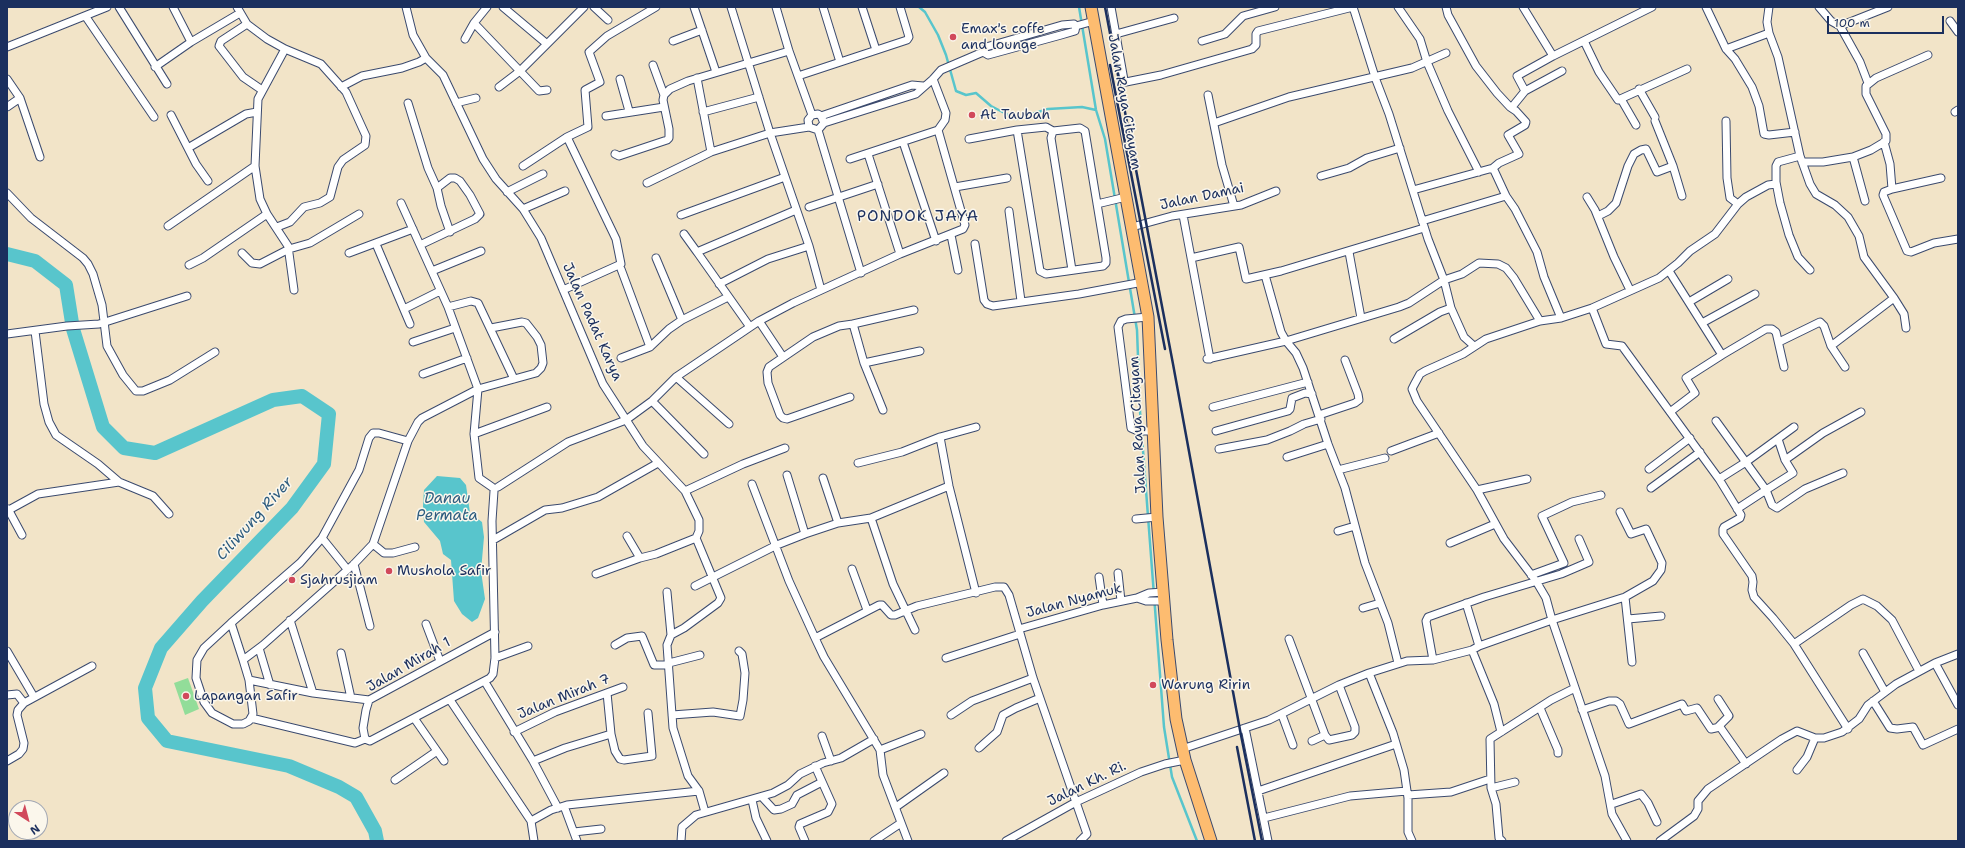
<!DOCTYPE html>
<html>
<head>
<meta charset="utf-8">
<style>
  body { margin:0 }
  #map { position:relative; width:1965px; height:848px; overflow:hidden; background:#f2e4c8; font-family:"Shantell Sans",sans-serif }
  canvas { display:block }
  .frame { position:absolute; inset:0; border:8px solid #1b2f5e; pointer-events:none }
  .north { position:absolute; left:8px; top:800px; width:40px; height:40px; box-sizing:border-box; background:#fbf7ec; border:1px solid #a1a7b3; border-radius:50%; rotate:144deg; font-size:11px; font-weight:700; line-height:16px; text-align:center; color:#1b2f5e }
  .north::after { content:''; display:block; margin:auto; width:14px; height:18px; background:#d1495b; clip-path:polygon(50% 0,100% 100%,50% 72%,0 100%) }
  .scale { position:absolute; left:1827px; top:16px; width:117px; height:18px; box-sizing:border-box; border:2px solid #1b2f5e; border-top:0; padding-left:5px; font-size:12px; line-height:14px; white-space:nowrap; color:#1b2f5e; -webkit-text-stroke:3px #fbf7ec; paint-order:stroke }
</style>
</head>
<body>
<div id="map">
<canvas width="1965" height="848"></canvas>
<div class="frame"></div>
<div class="north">N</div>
<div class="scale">100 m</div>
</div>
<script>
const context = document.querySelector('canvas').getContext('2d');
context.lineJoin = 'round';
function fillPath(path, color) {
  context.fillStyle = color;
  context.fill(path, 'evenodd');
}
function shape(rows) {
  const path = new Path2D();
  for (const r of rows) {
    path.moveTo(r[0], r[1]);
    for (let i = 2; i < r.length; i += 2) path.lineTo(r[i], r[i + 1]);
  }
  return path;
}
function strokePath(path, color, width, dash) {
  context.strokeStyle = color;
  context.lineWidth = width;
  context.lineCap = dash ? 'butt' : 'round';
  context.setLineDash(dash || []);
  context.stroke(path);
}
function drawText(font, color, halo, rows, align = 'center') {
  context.font = font + ' "Shantell Sans",sans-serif';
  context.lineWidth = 3;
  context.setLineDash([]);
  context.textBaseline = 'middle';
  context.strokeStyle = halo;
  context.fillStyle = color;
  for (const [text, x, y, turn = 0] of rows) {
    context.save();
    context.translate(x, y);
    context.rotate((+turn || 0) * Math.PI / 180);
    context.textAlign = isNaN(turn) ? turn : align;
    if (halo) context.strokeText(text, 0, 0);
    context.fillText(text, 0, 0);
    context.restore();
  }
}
fillPath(shape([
  [188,678,199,709,185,715,174,683]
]), '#92dd99');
fillPath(shape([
  [437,476,460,478,466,485,470,513,482,522,484,537,481,571,485,599,478,618,472,622,462,614,454,601,451,560,443,554,440,541,424,522,423,506,424,490]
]), '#58c5cc');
strokePath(shape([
  [919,7,925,12,938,35,946,55,956,91,966,95,976,93,991,106,1016,119,1048,109,1082,107,1096,110],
  [1079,7,1096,110,1105,139,1137,330,1140,411,1164,727,1172,777,1197,841]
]), '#58c5cc', 2.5);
strokePath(shape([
  [7,254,35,261,66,285,73,329,103,427,124,448,155,453,273,400,302,396,329,414,324,464,292,508,202,601,161,648,145,688,148,718,167,741,289,766,339,787,356,797,375,831,377,841]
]), '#58c5cc', 14);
const minor = shape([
  [119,7,167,84],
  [173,7,191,42],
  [237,7,247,24,267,39,285,49,321,64,346,92,366,136,365,145,343,160,338,167,330,197,320,203,304,207,290,222,277,227],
  [406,7,413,35,426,58,443,75,483,159,496,179,523,209,541,238,603,384,643,446,685,491,699,520,699,531,696,538,721,598,718,603,684,628,671,635,667,645,673,728,688,776,699,791,705,812],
  [487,7,474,23,539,91,547,90],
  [503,7,547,44],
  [594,7,608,20],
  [694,7,716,72],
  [731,7,770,133,809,246,821,290],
  [776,7,789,51,812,115],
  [823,7,840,62],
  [862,7,876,50],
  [1111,7,1124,80,1126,82,1161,75,1252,49,1256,45,1256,34,1258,31,1353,7],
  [1353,7,1376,80,1389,114,1428,239,1444,280,1451,308,1464,337,1474,346],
  [1398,7,1420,39,1427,62,1448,111,1479,172],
  [1446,7,1448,15,1476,66,1497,93,1510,107,1516,111,1526,122,1525,125,1508,135,1519,154,1499,163,1493,168,1506,196,1515,209,1537,252,1544,277,1561,318],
  [1523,7,1553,56,1652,7],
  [1706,7,1726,49,1735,59,1752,87,1759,106,1764,134,1769,135,1795,132],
  [1769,7,1767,22,1769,33,1778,57,1800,156,1810,184,1816,194,1835,205,1848,217,1859,236,1864,257,1894,298,1831,346,1845,367],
  [1819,7,1831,21,1840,26,1888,7],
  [86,17,154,117],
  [1950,21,1958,32],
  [247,24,221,41,219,46,243,77,262,90],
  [1840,26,1860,62,1868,83],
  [1116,34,1174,18],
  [465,39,474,23],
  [673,41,702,30],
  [1202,41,1225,34,1243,16,1275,7],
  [1584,41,1599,72,1618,100,1687,69],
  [7,47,107,7],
  [285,49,258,99,255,166,260,199,267,214,288,246,294,290],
  [1726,49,1769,33],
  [983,52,988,55,1061,35,1075,31,1076,26],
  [653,65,664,95],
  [155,67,191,42,240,13],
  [798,76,907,40,909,37,900,7],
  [697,78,711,152],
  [7,79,20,98,40,157],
  [620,79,629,111],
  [341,87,362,76,402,68,419,62,426,58],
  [499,87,520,71,584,7],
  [1639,89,1655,117],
  [1525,91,1517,76,1553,56],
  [1208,95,1222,165,1234,206],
  [1621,99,1636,125],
  [408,103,428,168,437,188,441,206,450,232],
  [456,103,476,98],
  [7,107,20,98],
  [1512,107,1525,91,1562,71],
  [703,112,759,97],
  [1955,112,1958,110],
  [171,115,196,164,208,181],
  [606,116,664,107],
  [821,116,912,85,923,86],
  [1655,121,1673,166,1682,196],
  [1726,121,1727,178,1730,198,1738,204],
  [824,123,821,116,818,114,812,115,808,120,809,127,818,130,824,123,916,94,933,79,941,70,983,52,986,47,1062,25,1074,24,1076,26,1094,21],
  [1214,123,1289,97,1412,68,1446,53],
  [818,130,861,273],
  [1053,131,1051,138,1072,270],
  [969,139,1017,130,1040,271,1046,274,1103,266,1106,263,1106,258,1085,131,1080,128,1053,131,1046,127,1017,130],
  [903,142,936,241],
  [1884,142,1890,164,1892,189,1941,178],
  [188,148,246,114,257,112],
  [615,154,619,156,667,140,669,138,669,129,663,100,664,95,670,89,688,81,789,51],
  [868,154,900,254],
  [1800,156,1778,162,1776,166,1776,182,1780,203,1789,235,1798,257,1810,270],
  [1853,157,1865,201],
  [850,159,938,130,945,120,946,113,933,79],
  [1802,162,1823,162,1853,157,1871,150,1886,141,1886,134,1866,94,1866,86,1876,78,1928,55],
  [523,166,567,137,588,127,585,90,600,82,589,52,607,36,656,7],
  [1321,176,1349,168,1367,158,1400,148],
  [647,183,711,152,770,133,809,127],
  [955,187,1007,178],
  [1892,189,1884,192,1883,195,1907,251,1911,252,1934,243,1958,239],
  [1413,190,1493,168],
  [507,192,543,174],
  [7,193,31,218,83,258,88,264,93,274,102,305,107,346,123,375,136,391,143,391,170,380,215,352],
  [1587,197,1595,210,1614,257,1630,290],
  [401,203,448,307,478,389,474,434,479,478,492,487],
  [1097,204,1126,197],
  [809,207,878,184],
  [523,209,565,191],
  [1009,211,1021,301],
  [681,215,785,177],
  [1183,215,1210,359],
  [1598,216,1608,211,1616,203,1628,166,1634,154,1641,150,1646,149,1657,172,1673,166],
  [1422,221,1506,196],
  [168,226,255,166],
  [1132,227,1172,216,1241,205,1276,191],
  [684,234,697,252],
  [951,235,958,270],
  [376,244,410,324],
  [975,244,984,300,987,304,993,306,1079,294,1143,282],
  [420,245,475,219,480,214,470,195,460,181,455,178,450,178,437,188],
  [1349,252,1361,318],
  [242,253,252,263,260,264,289,249,310,243,359,214],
  [349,253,413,229],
  [656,258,682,320],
  [1191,258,1239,247,1246,279,1281,271,1424,228],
  [189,265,203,258,267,214],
  [621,269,650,347],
  [432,271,481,251],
  [1669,271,1722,355,1686,378,1695,393,1670,412],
  [1265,275,1281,332,1286,341,1296,353,1303,368,1328,444,1345,488,1365,563,1388,623,1398,663],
  [719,284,768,259,809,246],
  [563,290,621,264,616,239,567,137],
  [1894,298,1904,314,1906,328],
  [1689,302,1728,279],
  [448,307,471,301,478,303,514,379],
  [1592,308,1606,344,1622,346,1719,479,1746,462,1794,427],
  [404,309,440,291],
  [1148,317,1126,319,1121,321,1118,327,1131,428,1138,431,1154,431],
  [759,321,783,357],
  [1702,323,1755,294],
  [853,324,914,310],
  [750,327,697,252,796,210],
  [35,331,44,404,49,422,56,435,98,464,119,482],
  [7,334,67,326,99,324,187,296],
  [1394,339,1440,312,1451,308],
  [413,342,455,328],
  [1779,342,1820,322,1824,326,1831,346],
  [1722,355,1766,329,1772,329,1776,332,1784,367],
  [621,358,650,347,669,329,682,320,728,297],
  [1207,359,1286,341,1399,307,1409,303,1444,280,1462,274,1479,263,1498,264,1506,268,1514,278,1540,321],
  [864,363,920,351],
  [423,374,467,358],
  [676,377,729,424],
  [850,397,787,419,783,418,780,415,768,383,767,372,769,367,813,337,839,326,853,324,864,363,883,410],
  [652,401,704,454],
  [1213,407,1308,382],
  [1319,415,1355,403,1359,400,1358,394,1345,360],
  [1716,421,1766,490,1793,473,1785,460,1778,439],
  [1216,431,1288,411,1290,409,1292,398,1305,393,1312,394],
  [474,434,547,407],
  [940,437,949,486,976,593],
  [1219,449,1267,440,1290,431,1304,424,1321,419],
  [1391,451,1439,433],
  [1287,457,1328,444],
  [1785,460,1823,433,1861,412],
  [858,463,902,452,940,437,976,427],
  [1649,469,1690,438],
  [1338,470,1385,458],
  [787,475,805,534],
  [823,478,838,523],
  [1719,479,1741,515,1740,518,1724,527,1723,529,1723,534,1752,576,1753,582,1752,590,1754,597,1773,618,1794,644,1848,729],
  [752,484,789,581,815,638,824,657,880,750,883,775,908,841],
  [498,487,568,442,626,420,652,401,676,377,759,321,793,303,900,254,963,229,965,225,938,130],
  [1651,488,1700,452],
  [1477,490,1527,479],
  [685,491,743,464,785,448],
  [8,509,22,535],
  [1737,509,1766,490,1772,505,1777,508,1805,489,1843,473],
  [7,511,38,494,119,482,153,496,169,514],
  [1620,512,1631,534,1646,529,1662,563,1661,570,1653,581,1625,597,1552,620,1605,776,1612,814,1627,841],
  [871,518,893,584,915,630],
  [1136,519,1157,517],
  [1338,531,1355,526],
  [627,536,640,558],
  [322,538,347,569],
  [493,540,545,510,562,508,598,497,658,463],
  [1450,543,1495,524],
  [373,544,384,553,393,553,415,547],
  [354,564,370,626],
  [852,569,867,610],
  [1118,573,1121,601],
  [596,574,640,558,656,554,696,538],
  [1531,575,1564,563,1542,516,1572,502,1601,495],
  [1099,577,1103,605],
  [695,586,777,545,805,534,838,523,871,518,949,486],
  [667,592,671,635],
  [1625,597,1632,662],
  [1137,598,1146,601,1165,601],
  [1466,603,1479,646],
  [1363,608,1380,603],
  [1628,619,1661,616],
  [290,620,313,693],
  [231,623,300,563,322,538,359,470,369,438,373,433,379,433,408,441],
  [426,624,440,661],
  [1019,629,1103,605,1137,598,1149,593,1164,592],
  [815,638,879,605,882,605,891,615,895,615,917,606,995,587,1004,587,1009,595,1033,678,1087,834,1080,841],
  [1289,639,1325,735,1329,740,1352,735,1355,732,1355,727,1339,685],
  [1794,644,1851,605,1863,599,1877,606,1892,620,1919,671],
  [615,645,627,638,642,636,654,665,669,665],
  [259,648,270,685],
  [1472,650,1494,704,1501,732],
  [7,651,34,697],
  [341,653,351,698],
  [1863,653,1885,692],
  [495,658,528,646],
  [946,658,1020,634],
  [243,660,231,623,204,648,197,660,196,678,204,702,212,713,233,724,243,724,249,721,253,714,249,680,243,660,263,645,354,564,373,544,408,441,418,422,422,418,478,389,536,373,541,368,543,363,541,345,537,337,526,323,522,322,491,328],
  [1433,660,1426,621,1428,617,1484,597,1561,574,1589,562,1579,539],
  [669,663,700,655],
  [1935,663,1958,705],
  [1369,673,1393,733,1404,770,1408,798,1408,832,1412,841],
  [249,680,313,693,369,700],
  [485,682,533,761,565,748,611,734,615,751,620,759,624,760,652,756,648,713],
  [607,693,611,734],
  [7,695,17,694,24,703],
  [1718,699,1729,716,1719,726],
  [450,700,531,821,534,841],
  [1873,701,1890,728,1897,729,1913,727,1923,745,1958,729],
  [1540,708,1558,750,1558,753],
  [1582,710,1609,701,1616,701,1620,704,1629,724,1682,704,1686,711,1697,708,1711,729,1720,727,1746,764],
  [672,715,713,712,740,716,743,700,745,673,742,654,739,651],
  [951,715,972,701,1033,678],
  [1282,715,1293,745],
  [251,718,355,743,365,739,370,741,490,678,493,674,495,658,492,521,494,491],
  [414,718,444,761],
  [1245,728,1268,841],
  [514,732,555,712,623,687],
  [822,736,831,761],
  [365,739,363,728,366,710,369,700,495,632],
  [1312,741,1325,735],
  [979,748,997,732,1003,715,1016,708,1040,698],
  [1182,749,1269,720,1339,685,1369,673,1407,661,1433,660,1472,650,1479,646,1552,620,1546,598,1536,581,1504,539,1477,490,1417,401,1412,389,1414,385,1420,374,1425,371,1463,354,1486,339,1540,321,1561,318,1592,308,1659,278,1678,263,1690,251,1715,234,1738,204,1746,197,1768,185,1776,184],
  [880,750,921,734],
  [7,761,19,754,23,749,24,743,17,715,18,710,24,703,92,666],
  [533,761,558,808],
  [1797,770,1807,757,1815,738],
  [395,780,437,751],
  [1491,788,1515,782],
  [1258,791,1396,744],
  [1408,795,1451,792,1490,779],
  [762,797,774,810,781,809,792,804,797,795,822,782],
  [752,800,756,818,767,841],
  [1612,804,1641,794,1648,803,1657,822],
  [564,806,577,841],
  [896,807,944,773],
  [1264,818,1350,796,1407,791],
  [531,821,551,810,567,805,699,791],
  [574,832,601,829],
  [681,841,682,827,696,815,773,793,788,785,800,774,823,763,841,758,874,739],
  [805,841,799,827,800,824,828,812,832,804,815,766],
  [874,841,901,823],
  [1006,841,1076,802,1141,772,1165,764,1185,760],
  [1502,841,1499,838,1496,804,1491,788,1490,739,1551,700,1575,688],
  [1660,841,1694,816,1698,809,1698,801,1708,789,1782,739,1797,731,1815,738,1824,738,1842,732,1859,719,1868,705,1896,684,1935,663,1958,654]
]);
const primary = shape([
  [1091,7,1148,317,1157,517,1167,640,1176,719,1185,760,1211,841]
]);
strokePath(minor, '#3b4a6e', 9);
strokePath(primary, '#3b4a6e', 13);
strokePath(minor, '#fff', 7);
strokePath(primary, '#fdbc70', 11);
strokePath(shape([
  [1105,7,1173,364,1240,730,1262,841],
  [1110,65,1165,349],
  [1237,747,1255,841]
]), '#1b2f5e', 2.5);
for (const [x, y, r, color] of [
  [953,37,4,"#d1495b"],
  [972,115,4,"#d1495b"],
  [389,571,4,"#d1495b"],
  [292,580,4,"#d1495b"],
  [1153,685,4,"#d1495b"],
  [186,696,4,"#d1495b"]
]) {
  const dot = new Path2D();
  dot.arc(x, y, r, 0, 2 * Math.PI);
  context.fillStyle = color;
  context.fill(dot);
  strokePath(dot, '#fbf7ec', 1.5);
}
drawText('14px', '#1b2f5e', '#fbf7ec', [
  ["Emax's coffe",961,29],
  ["and lounge",961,45],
  ["At Taubah",980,115],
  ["Mushola Safir",397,571],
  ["Sjahrusjiam",300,580],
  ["Warung Ririn",1161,685],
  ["Lapangan Safir",194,696]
], 'left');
drawText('14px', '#1b2f5e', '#fbf7ec', [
  ["Jalan Raya Citayam",1124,102,80],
  ["Jalan Damai",1202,197,-12],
  ["Jalan Padat Karya",592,322,66],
  ["Jalan Raya Citayam",1138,425,-93],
  ["Jalan Nyamuk",1074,601,-15],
  ["Jalan Mirah 1",409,665,-30],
  ["Jalan Mirah 7",564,697,-22],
  ["Jalan Kh. Ri.",1087,784,-26]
]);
drawText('italic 15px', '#2d5c7f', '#fbf7ec', [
  ["Danau",447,499],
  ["Permata",447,516],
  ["Ciliwung River",255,519,-48]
]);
context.letterSpacing = '1px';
drawText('16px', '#1b2f5e', '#fbf7ec', [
  ["PONDOK JAYA",918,217]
]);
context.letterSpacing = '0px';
</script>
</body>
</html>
